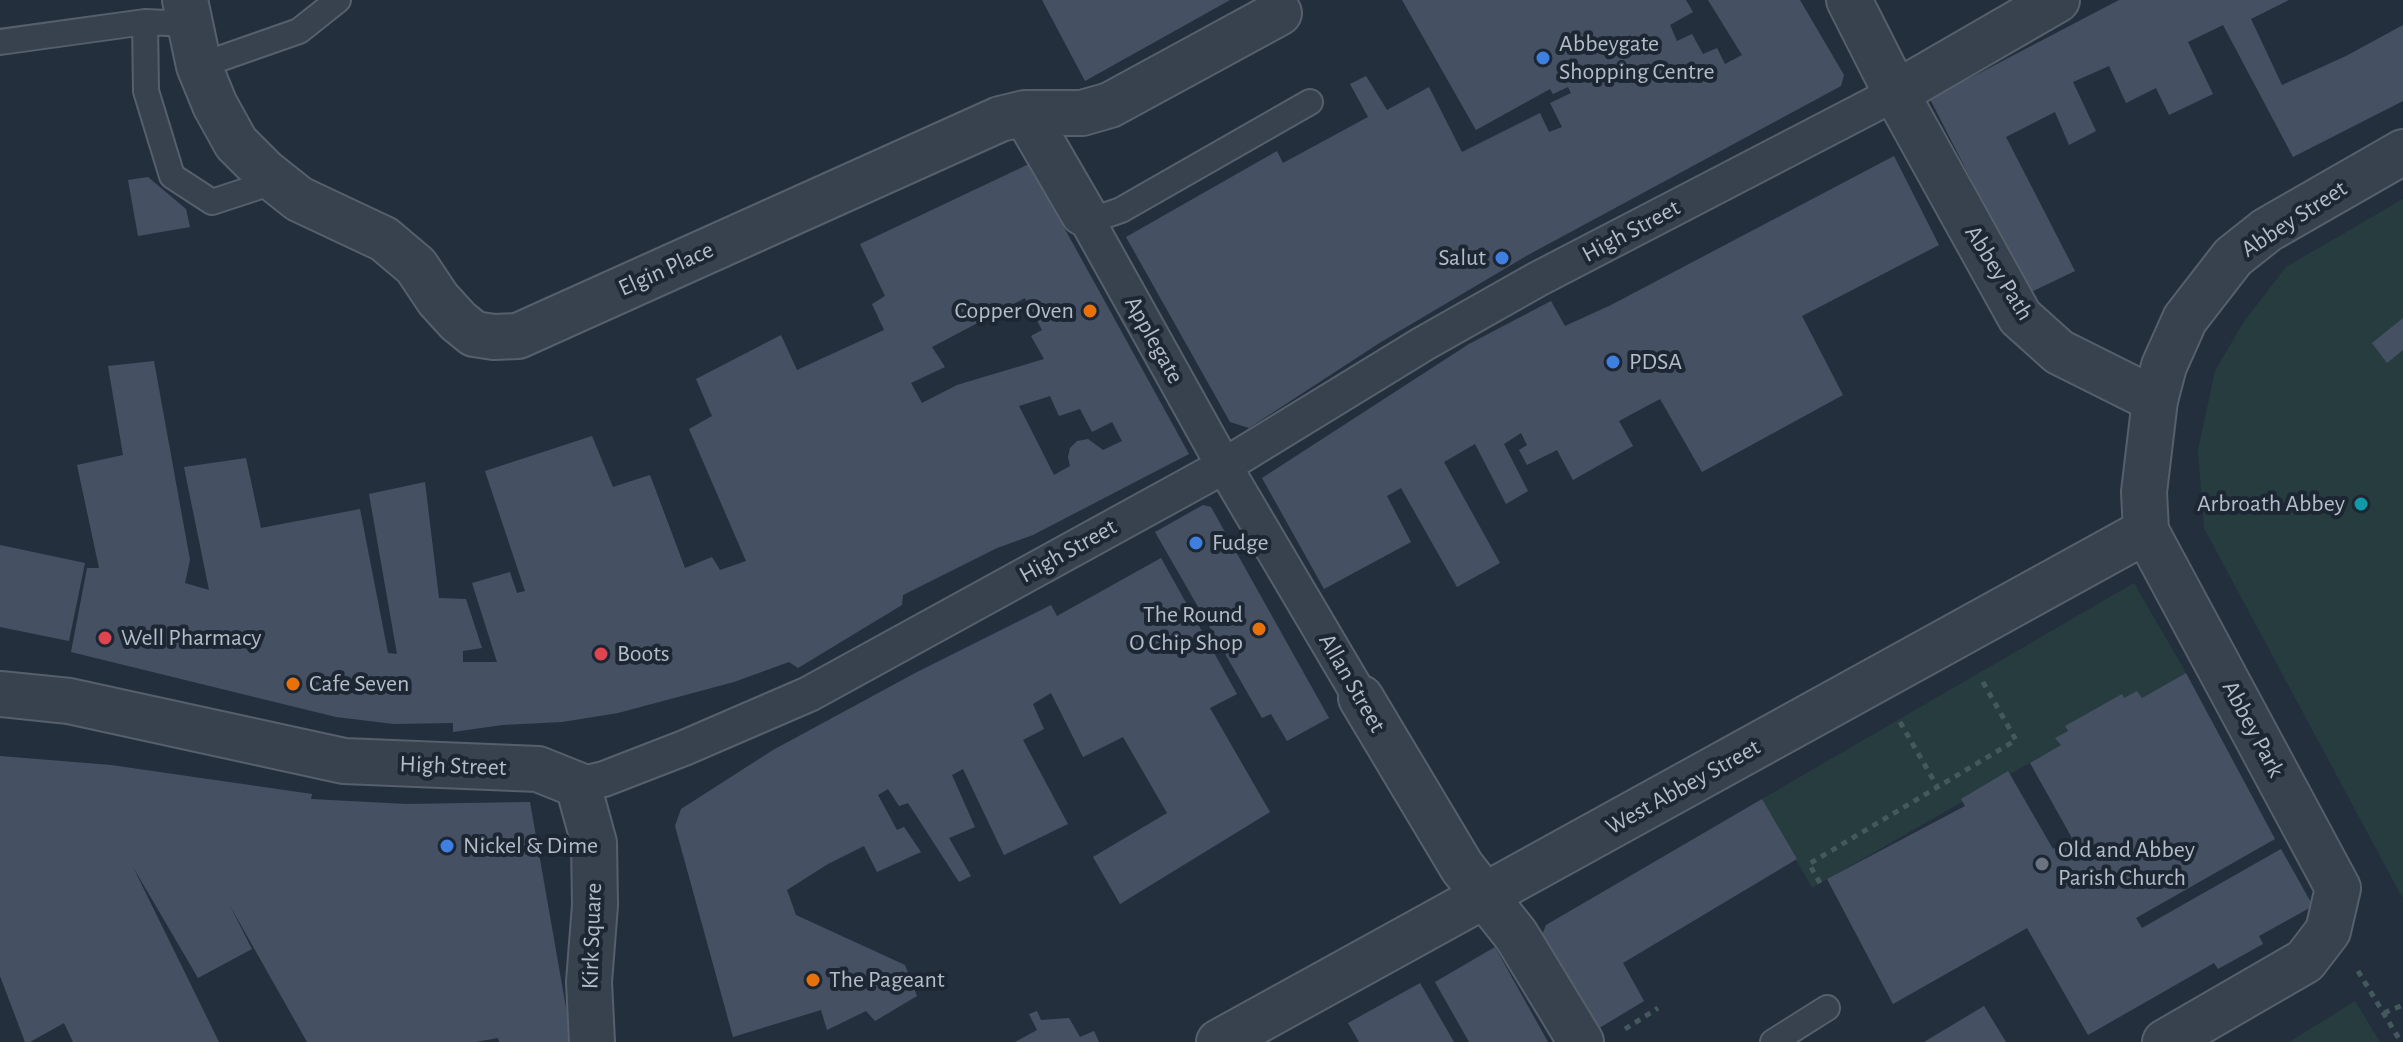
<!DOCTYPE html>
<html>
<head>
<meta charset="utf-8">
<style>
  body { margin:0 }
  canvas { display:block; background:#242f3e }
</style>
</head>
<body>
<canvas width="2403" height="1042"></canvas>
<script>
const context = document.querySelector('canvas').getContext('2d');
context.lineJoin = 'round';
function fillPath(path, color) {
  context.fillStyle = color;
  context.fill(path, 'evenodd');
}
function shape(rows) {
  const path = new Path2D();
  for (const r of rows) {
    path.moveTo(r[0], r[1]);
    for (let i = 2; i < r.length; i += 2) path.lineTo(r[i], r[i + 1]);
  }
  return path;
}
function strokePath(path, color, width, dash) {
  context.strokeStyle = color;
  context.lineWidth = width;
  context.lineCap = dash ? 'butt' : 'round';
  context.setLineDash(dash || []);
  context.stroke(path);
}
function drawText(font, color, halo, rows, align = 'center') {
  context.font = font + ' "Alegreya Sans",sans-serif';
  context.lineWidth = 8;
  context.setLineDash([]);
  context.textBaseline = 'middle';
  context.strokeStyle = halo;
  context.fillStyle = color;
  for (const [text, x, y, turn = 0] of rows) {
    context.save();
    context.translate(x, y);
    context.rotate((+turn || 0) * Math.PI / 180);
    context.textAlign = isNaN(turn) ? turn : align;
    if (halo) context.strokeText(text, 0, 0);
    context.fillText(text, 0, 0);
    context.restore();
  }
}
fillPath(shape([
  [2403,199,2403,899,2204,528,2198,450,2215,371,2243,323,2286,267],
  [2134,583,2186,673,2142,698,2124,698,2066,726,2068,731,2056,738,2061,745,1812,888,1762,799],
  [2355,1001,2380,1042,2292,1042,2291,1041]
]), '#263c3f');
fillPath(shape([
  [1042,0,1230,0,1085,81],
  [1402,0,1686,0,1693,12,1670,25,1677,41,1692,34,1703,54,1717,48,1725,64,1742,55,1708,0,1800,0,1844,75,1841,86,1528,255,1381,342,1249,428,1230,422,1126,237,1277,151,1283,163,1368,117,1350,84,1366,76,1387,110,1429,87,1462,152,1540,113,1549,132,1562,127,1550,103,1571,93,1568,87,1553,94,1550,89,1476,130],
  [2119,0,2289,0,2251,19,2282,85,2346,56,2403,25,2403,101,2293,157,2223,25,2188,42,2213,94,2169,115,2156,88,2126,103,2109,66,2073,82,2096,131,2069,145,2055,112,2006,137,2075,271,2029,293,1930,99],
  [1894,156,1939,245,1802,316,1843,395,1702,472,1660,399,1619,421,1633,446,1573,480,1557,450,1527,465,1519,450,1527,445,1521,433,1504,444,1528,491,1506,504,1475,444,1444,462,1500,563,1457,587,1401,488,1387,496,1411,542,1324,589,1262,478,1469,344,1551,301,1565,326,1611,305],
  [1029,164,1189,454,1033,535,997,548,903,595,902,605,798,668,789,662,734,682,618,713,562,722,502,725,453,732,453,723,394,724,336,717,71,652,87,568,99,568,77,465,123,455,108,366,154,361,190,560,185,583,209,590,184,467,246,458,261,528,360,509,388,653,397,654,369,494,425,482,439,598,466,599,482,648,463,651,463,662,497,662,472,583,510,572,517,593,525,591,485,471,592,436,613,487,650,475,685,568,712,557,720,570,746,561,689,429,712,416,696,379,781,335,797,370,884,330,872,304,885,296,860,244],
  [1025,298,1042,330,1031,336,1044,359,957,385,922,403,911,383,945,367,932,347],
  [1050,396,1059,416,1080,409,1092,432,1112,422,1122,441,1103,450,1088,439,1077,441,1070,448,1068,457,1070,466,1054,475,1019,406],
  [148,177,186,209,190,227,138,236,128,180],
  [2403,318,2403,350,2387,363,2372,343],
  [1203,505,1211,507,1329,718,1287,741,1271,714,1262,718,1155,532],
  [0,545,85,563,69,641,0,627],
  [1161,558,1237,694,1210,708,1270,812,1120,904,1093,857,1167,813,1123,737,1083,757,1051,693,1033,704,1044,729,1023,740,1068,824,1004,855,963,769,952,775,975,827,949,838,971,876,959,882,908,803,899,806,888,789,878,795,897,830,904,827,921,852,877,872,864,846,828,864,787,890,796,915,905,965,917,996,875,1021,866,1011,827,1030,821,1010,733,1037,675,826,681,809,773,750,917,672,1051,605,1057,616],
  [2186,673,2275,839,2136,918,2142,928,2281,849,2313,906,2259,936,2263,944,2218,969,2214,963,2088,1035,2027,928,1893,1004,1827,879,1965,806,1961,799,2008,771,2053,849,2072,838,2030,763,2061,745,2055,738,2068,731,2065,726,2122,694,2124,698,2137,691,2142,698],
  [0,756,111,765,312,794,311,799,406,804,530,802,572,1042,499,1042,498,1038,476,1042,307,1042,229,904,252,949,198,978,133,867,219,1042,73,1042,64,1023,30,1042,25,1042,0,976],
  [1762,799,1797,859,1623,963,1644,1001,1596,1030,1542,935,1546,925],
  [1495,947,1548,1042,1469,1042,1435,982],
  [1420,983,1454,1042,1359,1042,1348,1023],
  [1984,1006,2006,1042,1924,1042],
  [1037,1011,1041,1020,1069,1018,1080,1037,1094,1031,1099,1042,1015,1042,1037,1030,1029,1014]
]), '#455162');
const service = shape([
  [145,22,146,91,172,176,212,202,276,181],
  [0,42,145,22,190,24],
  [199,66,299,31,338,0],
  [1083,213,1104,216,1121,210,1310,102],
  [1773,1042,1827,1008]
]);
const pedestrian = shape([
  [1083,213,1224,466,1361,698],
  [578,785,604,779,684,748,809,694,1224,466,1423,344,1538,279,1896,93]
]);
const minor = shape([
  [185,0,199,66,215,105,236,143,265,172,299,199,384,239,416,266,438,299,458,321,474,334,494,337,518,336,1000,119,1025,113,1082,113,1110,105,1279,13],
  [1025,113,1083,213],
  [2155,400,2164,366,2185,319,2233,257,2267,230,2403,152],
  [2146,531,2338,888,2328,931,2305,961,2165,1042],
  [0,694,69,701,344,761,538,769,578,785,594,843,595,905,589,982,592,1042],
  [1361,698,1462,867,1516,935,1581,1042]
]);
const tertiary = shape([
  [1896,93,2057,0],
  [1219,1042,2146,531,2144,492,2155,400,2059,352,2020,317,1896,93,1849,0]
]);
strokePath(service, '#565f6c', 28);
strokePath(pedestrian, '#565f6c', 38);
strokePath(minor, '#565f6c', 48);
strokePath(tertiary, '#565f6c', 48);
strokePath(shape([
  [1900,722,1937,786],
  [1820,883,1809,864,2016,740,1980,677],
  [2358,971,2401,1042],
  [2384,1013,2403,1005],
  [1625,1029,1658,1008]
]), '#44595c', 5, [6, 6]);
strokePath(service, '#38414e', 24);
strokePath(pedestrian, '#38414e', 34);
strokePath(minor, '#38414e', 44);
strokePath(tertiary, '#38414e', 44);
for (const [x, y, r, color] of [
  [1543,58,8,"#3f7fe0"],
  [1502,258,8,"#3f7fe0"],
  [1090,311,8,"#e8710a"],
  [1613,362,8,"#3f7fe0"],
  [2361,504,8,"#0f9aa8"],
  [1196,543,8,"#3f7fe0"],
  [1259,629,8,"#e8710a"],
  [105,638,8,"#e0444e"],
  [601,654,8,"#e0444e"],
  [293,684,8,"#e8710a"],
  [447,846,8,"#3f7fe0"],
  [2042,864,8,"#6b7280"],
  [813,980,8,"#e8710a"]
]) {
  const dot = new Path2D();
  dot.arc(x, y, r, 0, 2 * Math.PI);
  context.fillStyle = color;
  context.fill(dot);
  strokePath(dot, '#1d2633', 3);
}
drawText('24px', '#b4bcc9', '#1d2633', [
  ["Abbeygate",1559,44],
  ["Shopping Centre",1559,72],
  ["Salut",1486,258,"right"],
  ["Copper Oven",1074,311,"right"],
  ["PDSA",1629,362],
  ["Arbroath Abbey",2345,504,"right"],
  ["Fudge",1212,543],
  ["The Round",1243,615,"right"],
  ["O Chip Shop",1243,643,"right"],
  ["Well Pharmacy",121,638],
  ["Boots",617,654],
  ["Cafe Seven",309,684],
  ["Nickel & Dime",463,846],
  ["Old and Abbey",2058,850],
  ["Parish Church",2058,878],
  ["The Pageant",829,980]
], 'left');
drawText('24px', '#b4bcc9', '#1d2633', [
  ["Abbey Street",2294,219,-33],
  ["High Street",1631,231,-28],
  ["Elgin Place",666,269,-24],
  ["Abbey Path",1999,273,58],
  ["Applegate",1154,340,61],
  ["High Street",1068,551,-29],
  ["Allan Street",1352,683,60],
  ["Abbey Park",2253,729,62],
  ["High Street",453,766,2],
  ["West Abbey Street",1683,787,-29],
  ["Kirk Square",592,936,-88]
]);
</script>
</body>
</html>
